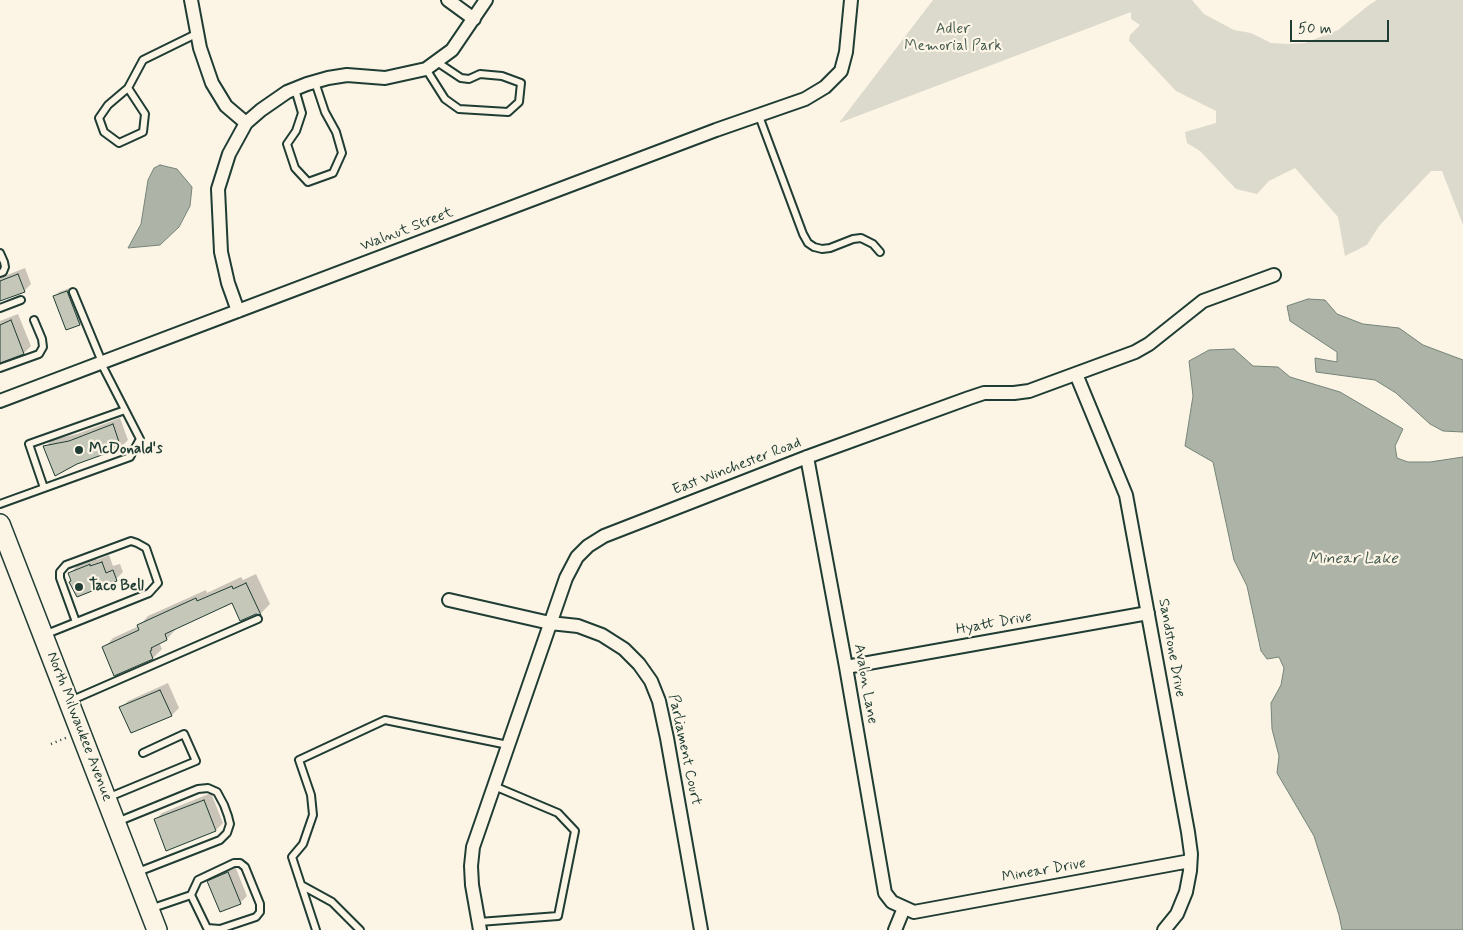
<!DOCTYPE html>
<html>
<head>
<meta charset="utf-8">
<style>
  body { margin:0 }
  #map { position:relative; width:1463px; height:930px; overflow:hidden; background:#fcf5e5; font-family:Mynerve,sans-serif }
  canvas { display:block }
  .scale { position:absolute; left:1290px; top:20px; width:99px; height:22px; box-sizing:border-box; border:2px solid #1f3d34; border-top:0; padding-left:6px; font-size:15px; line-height:18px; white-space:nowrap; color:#1f3d34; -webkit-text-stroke:4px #fcf5e5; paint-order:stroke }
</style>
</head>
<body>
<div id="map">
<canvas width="1463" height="930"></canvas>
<div class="scale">50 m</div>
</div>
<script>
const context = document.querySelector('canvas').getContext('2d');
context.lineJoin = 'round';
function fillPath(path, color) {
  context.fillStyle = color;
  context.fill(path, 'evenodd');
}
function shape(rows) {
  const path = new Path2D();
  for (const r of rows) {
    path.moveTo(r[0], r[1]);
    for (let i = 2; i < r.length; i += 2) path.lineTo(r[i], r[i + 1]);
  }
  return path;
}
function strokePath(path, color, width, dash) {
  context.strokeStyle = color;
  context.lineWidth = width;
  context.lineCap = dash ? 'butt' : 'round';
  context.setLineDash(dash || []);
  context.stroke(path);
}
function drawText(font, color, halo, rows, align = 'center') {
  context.font = font + ' Mynerve,sans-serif';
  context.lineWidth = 4.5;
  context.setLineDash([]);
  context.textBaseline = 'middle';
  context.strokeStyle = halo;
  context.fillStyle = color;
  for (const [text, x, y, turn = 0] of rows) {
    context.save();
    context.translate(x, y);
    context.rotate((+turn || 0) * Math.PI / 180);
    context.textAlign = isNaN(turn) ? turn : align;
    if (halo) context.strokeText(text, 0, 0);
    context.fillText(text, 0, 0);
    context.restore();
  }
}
fillPath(shape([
  [933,0,1192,0,1204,14,1234,30,1251,33,1271,43,1289,44,1305,43,1338,30,1369,5,1377,0,1463,0,1463,225,1442,171,1431,171,1379,226,1367,245,1345,256,1338,217,1295,168,1269,181,1257,194,1236,189,1200,151,1187,143,1185,132,1216,123,1216,111,1176,91,1129,41,1130,35,1140,25,1131,19,1131,12,839,123]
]), '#dcdacc');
const water = shape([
  [160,165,177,169,192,187,190,206,179,227,160,245,128,248,141,224,148,180,154,168,160,165],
  [1308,299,1325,300,1337,314,1363,324,1399,328,1423,345,1463,360,1463,432,1443,431,1430,424,1396,393,1375,380,1316,372,1315,358,1337,362,1337,352,1290,321,1287,306,1308,299],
  [1234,349,1253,366,1278,367,1290,377,1340,392,1403,429,1395,446,1397,458,1408,462,1430,462,1463,457,1463,930,1342,930,1339,915,1314,836,1277,773,1279,756,1272,729,1271,703,1281,685,1284,668,1279,657,1267,659,1261,651,1247,586,1234,560,1213,462,1185,446,1193,396,1189,361,1209,350,1234,349]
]);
fillPath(water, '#aeb3a7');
strokePath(water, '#758479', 1);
fillPath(shape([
  [0,261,7,275,25,268,31,284,24,291,0,300],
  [72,287,84,319,80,324,67,329,55,297,59,292],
  [18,314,31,346,24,353,0,362,0,321],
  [120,418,128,440,121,447,81,461,45,447,52,440,77,434],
  [109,555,113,566,120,564,123,572,116,579,72,581,70,573,77,566,96,558,97,560],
  [256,574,270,604,260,614,233,602,175,628,176,629,167,639,159,642,162,649,153,658,115,675,104,648,113,638,139,626,148,616,206,590,207,593,241,577,243,580],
  [168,683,179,708,172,715,152,724,152,723,121,708,128,701],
  [211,793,223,823,216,830,166,849,155,820,162,813],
  [235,866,247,896,240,903,209,882,216,874]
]), '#0003');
const building = shape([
  [18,274,25,292,0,301,0,281,18,274],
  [67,291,80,325,66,330,53,296,67,291],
  [11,320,24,354,0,363,0,325,11,320],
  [113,424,121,448,77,464,55,476,43,446,69,441,113,424],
  [102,562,106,573,113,570,117,581,77,597,69,582,71,581,68,573,88,565,90,564,90,566,102,562],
  [246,583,261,615,256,614,240,621,232,603,165,634,167,640,151,648,152,650,150,651,153,659,114,676,102,647,104,646,139,630,137,625,196,598,197,601,232,586,233,589,246,583],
  [160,690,172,716,131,733,119,707,160,690],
  [204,800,216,831,166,851,154,819,204,800],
  [228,872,241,904,220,912,207,881,228,872]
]);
fillPath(building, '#c5c7b9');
strokePath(building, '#1f3d34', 1);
const lane = shape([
  [426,69,445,99,459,109,508,112,519,102,521,83,502,76,480,74,469,79,461,78,437,62],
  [128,88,145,114,143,132,119,143,104,132,99,118,108,105,128,88,143,60,198,33],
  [295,89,302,113,296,131,287,144,295,168,308,182,333,173,342,153,336,132,325,112,315,82],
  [759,116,803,234,808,243,814,247,822,249,830,248,853,239,861,238,873,244,880,252],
  [0,253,4,262,5,267,3,272,0,273],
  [73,292,102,362],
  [0,308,21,300],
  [0,368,39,354,43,347,42,339,34,320],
  [44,488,29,444,125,410],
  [0,504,130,457,140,439,101,363],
  [44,635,149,593,158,583,146,548,137,543,131,541,66,565,60,572,60,578,76,622],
  [70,701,258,619],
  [107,798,196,761,184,734,143,753],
  [117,822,198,789,208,788,217,792,224,805,228,816,230,824,227,833,220,840,138,872],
  [301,885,332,902,360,930],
  [150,909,191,895,198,880,234,863,240,863,245,867,260,904,260,912,256,917,220,929,207,928,191,895],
  [479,922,558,916,575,831,558,813,494,786],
  [316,930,292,857,303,844,313,815,311,795,299,760,385,720,508,745]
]);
const street = shape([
  [191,0,200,48,212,83,226,106,246,123],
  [448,0,474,19],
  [238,311,228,283,221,252,218,189,229,154,246,123,261,110,287,92,307,84,328,78,347,75,385,78,426,69,452,50,486,0],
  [1076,374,1126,495,1188,832,1191,854,1190,871,1186,892,1177,914,1164,930],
  [0,401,716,130,805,99,825,87,841,71,846,52,851,0],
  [807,457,846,667,885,893,892,902,914,912,1190,861],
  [449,600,550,623,578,626,602,635,624,649,639,664,651,681,659,701,667,738,701,930],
  [846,667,1148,613],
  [480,930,472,885,471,866,473,847,566,578,577,557,588,546,604,536,807,457,969,398,984,393,1014,393,1029,391,1135,352,1149,344,1203,301,1274,275],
  [895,930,904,908]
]);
const primary = shape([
  [0,524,157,930]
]);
strokePath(lane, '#1f3d34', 10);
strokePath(street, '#1f3d34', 16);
strokePath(primary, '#1f3d34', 22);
strokePath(shape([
  [51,744,68,737]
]), '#1f3d34', 2.5, [1, 4]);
strokePath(lane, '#fcf5e5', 6);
strokePath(street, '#fcf5e5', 12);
strokePath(primary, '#fcf5e5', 19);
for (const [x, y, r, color] of [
  [79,450,5,"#1f3d34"],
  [79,587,5,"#1f3d34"]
]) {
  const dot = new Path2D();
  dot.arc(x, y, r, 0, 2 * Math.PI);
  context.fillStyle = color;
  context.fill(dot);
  strokePath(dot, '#fcf5e5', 2);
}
drawText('15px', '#455c52', '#fcf5e5', [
  ["Adler",953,30],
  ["Memorial Park",953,47]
]);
drawText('15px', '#1f3d34', '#fcf5e5', [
  ["Walnut Street",407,230,-21],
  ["East Winchester Road",737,467,-21],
  ["Hyatt Drive",994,624,-10],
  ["Sandstone Drive",1171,648,80],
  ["Avalon Lane",865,684,80],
  ["North Milwaukee Avenue",79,727,69],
  ["Parliament Court",684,750,78],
  ["Minear Drive",1044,871,-10]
]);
drawText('bold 15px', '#1f3d34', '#fcf5e5', [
  ["McDonald's",89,450],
  ["Taco Bell",89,587]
], 'left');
drawText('italic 16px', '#435a51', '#fcf5e5', [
  ["Minear Lake",1353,560]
]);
</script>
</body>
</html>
